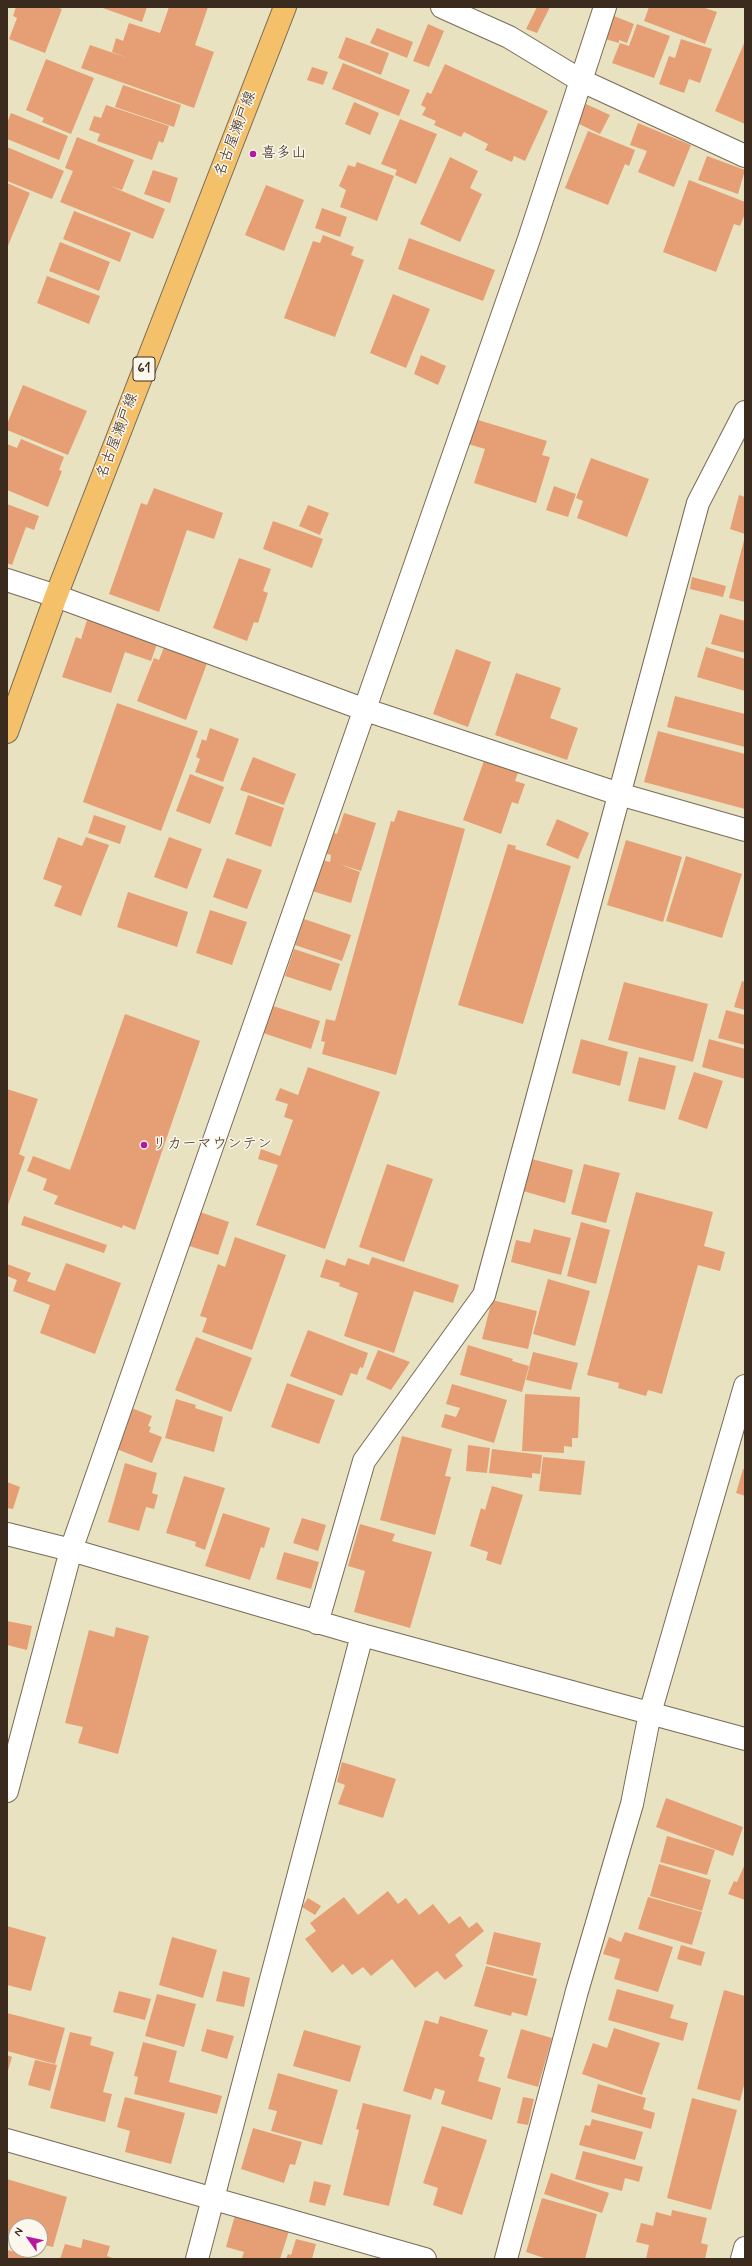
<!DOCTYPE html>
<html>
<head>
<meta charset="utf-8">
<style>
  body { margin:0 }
  #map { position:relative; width:752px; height:2266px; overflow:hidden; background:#e9e2c1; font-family:Mynerve,sans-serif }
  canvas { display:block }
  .frame { position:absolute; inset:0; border:8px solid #3b2a1e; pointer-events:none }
  .north { position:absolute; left:8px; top:2218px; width:40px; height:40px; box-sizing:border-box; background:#fbf7ec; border:1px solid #aea59a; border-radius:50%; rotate:303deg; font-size:11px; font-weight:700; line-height:16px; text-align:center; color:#3b2a1e }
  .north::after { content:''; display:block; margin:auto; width:14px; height:18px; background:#b5179e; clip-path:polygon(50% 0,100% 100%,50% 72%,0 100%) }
</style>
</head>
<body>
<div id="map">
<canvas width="752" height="2266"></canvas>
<div class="frame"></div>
<div class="north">N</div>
</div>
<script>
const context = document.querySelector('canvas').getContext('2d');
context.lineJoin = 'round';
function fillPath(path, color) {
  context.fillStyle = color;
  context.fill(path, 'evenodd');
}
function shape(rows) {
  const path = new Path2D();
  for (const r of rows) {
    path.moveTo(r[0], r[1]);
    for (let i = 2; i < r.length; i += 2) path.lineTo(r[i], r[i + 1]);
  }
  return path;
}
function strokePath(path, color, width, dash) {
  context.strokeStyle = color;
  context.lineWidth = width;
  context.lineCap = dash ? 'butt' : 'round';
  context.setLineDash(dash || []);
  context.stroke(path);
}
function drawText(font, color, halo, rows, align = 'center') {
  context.font = font + ' Mynerve,"Klee One",sans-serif';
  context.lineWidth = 3;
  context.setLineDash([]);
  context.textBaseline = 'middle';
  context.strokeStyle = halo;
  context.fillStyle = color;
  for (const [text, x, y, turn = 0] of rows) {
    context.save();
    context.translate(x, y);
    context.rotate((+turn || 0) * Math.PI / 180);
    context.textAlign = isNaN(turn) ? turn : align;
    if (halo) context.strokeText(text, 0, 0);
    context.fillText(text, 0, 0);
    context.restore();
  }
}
fillPath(shape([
  [16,7,56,7,62,9,45,53,9,39,17,18,13,16],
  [100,7,147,7,142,22],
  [169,7,208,7,195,45,214,52,194,108,81,68,90,45,128,58,112,52,116,38,123,41,129,23,160,33],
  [537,7,550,7,537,33,526,29],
  [649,7,702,7,717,12,705,44,644,21],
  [614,16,634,24,627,43,619,40,619,43,605,39],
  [428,24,444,31,429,67,413,61],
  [637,24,670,36,654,78,612,63,620,43,629,46],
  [377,28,413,42,407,58,370,43],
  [346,37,389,53,381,75,338,58],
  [681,39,712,49,700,83,689,79,684,93,659,84,669,56,675,58],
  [745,41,745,124,715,111],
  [46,59,94,78,71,134,42,122,44,118,26,110],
  [343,63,410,90,399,116,332,89],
  [445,64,548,111,525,161,514,156,512,162,485,150,488,144,464,132,461,137,434,125,436,121,422,115,426,108,421,105,427,92,431,94],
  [312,67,328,72,323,85,307,80],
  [123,85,181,105,174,127,115,107],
  [354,102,379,113,370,135,345,124],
  [586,104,610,115,600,134,577,123],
  [106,105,169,126,163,143,159,141,152,160,97,141,100,134,89,130,94,116,101,118],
  [11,113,68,136,59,160,7,139,7,123],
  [400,119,437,134,416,184,395,175,397,170,381,164],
  [638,123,691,145,674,187,638,172,647,151,630,145],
  [588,131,635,150,629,166,625,164,608,205,565,188],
  [77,137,134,160,122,190,110,186,165,209,153,239,60,202,73,171,65,168],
  [7,147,64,171,52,199,7,181],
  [707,156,745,170,738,194,698,180],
  [450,157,478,171,470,188,482,194,460,242,420,224],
  [357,162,394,176,377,221,340,207,346,190,339,186,348,165,355,167],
  [153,170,178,178,170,203,144,194],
  [689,180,745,202,745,214,740,226,734,224,716,272,663,252],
  [7,183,30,193,7,248],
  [266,185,304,200,284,251,245,235],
  [322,208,347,217,340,237,315,228],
  [74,211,131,233,120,262,63,239],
  [323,235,354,247,351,255,364,260,335,337,284,318,313,241,320,243],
  [409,238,495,270,483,301,398,269],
  [60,242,110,262,99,291,49,271],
  [47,276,100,296,89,324,37,303],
  [393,294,430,309,406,368,370,353],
  [421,355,446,366,438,385,414,374],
  [23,385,87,411,68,455,7,430,7,424],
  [475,419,547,441,542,455,550,457,536,503,474,483,485,449,468,444],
  [21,439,64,457,59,470,62,471,48,507,7,490,7,444,17,448],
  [591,458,649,479,627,537,577,518,583,501,576,498],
  [554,486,576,494,568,517,546,510],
  [154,488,223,513,214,539,187,530,159,612,109,594,141,503,147,505],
  [739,495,745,497,745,534,730,529],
  [7,504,39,516,34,530,26,527,12,565,7,563],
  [308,505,329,513,320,535,299,526],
  [273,521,323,539,312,568,263,549],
  [744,540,745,540,745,602,729,598],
  [239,558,271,569,263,591,268,593,258,623,254,622,247,641,213,628],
  [692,577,726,586,723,597,690,589],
  [89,614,159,638,151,661,125,652,111,693,62,677,76,637,81,639],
  [720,614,745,621,745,653,711,644],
  [166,642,209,658,186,720,137,701,154,658,159,660],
  [706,647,745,659,745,691,697,677],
  [456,649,491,662,468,727,433,714],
  [516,673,561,688,550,718,578,728,567,760,495,735],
  [675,696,745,714,745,747,667,727],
  [117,703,198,731,161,831,83,802],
  [210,728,239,739,223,782,195,772,200,759,196,757,202,739,206,741],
  [658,731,745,754,745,809,644,782],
  [253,757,296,774,284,805,240,790],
  [485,758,519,770,515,781,525,784,518,804,512,802,501,834,463,820],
  [190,774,224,787,210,824,176,811],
  [248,795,284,808,271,847,235,834],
  [398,810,465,829,396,1075,322,1054,325,1042,321,1041,326,1019,335,1021,391,821,394,822],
  [344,813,376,823,361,871,339,864,360,872,351,903,312,891,322,860,330,862,331,855,325,853,331,832,337,834],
  [94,815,126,826,120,844,88,833],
  [557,819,589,833,578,859,546,845],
  [58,837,82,846,86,837,109,845,81,916,54,906,62,886,43,879],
  [169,837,202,849,187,889,154,877],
  [626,840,682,857,663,922,607,905],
  [508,844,516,846,515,849,571,866,523,1024,458,1005],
  [686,856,742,874,722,938,666,921],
  [227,858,262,870,247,909,213,897],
  [128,892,188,912,177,947,117,927],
  [210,910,247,922,232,965,196,953],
  [304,919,351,935,342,961,295,945],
  [294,949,340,964,331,991,285,976],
  [742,981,745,982,745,1010,734,1007],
  [624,982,708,1004,693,1062,608,1040],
  [273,1006,320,1021,311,1049,263,1033],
  [726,1010,745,1015,745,1045,718,1038],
  [125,1014,200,1041,135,1230,123,1225,122,1228,54,1204,58,1196,43,1190,47,1179,27,1171,33,1156,70,1170],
  [581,1039,628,1052,620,1086,572,1073],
  [709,1039,745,1049,745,1079,702,1067],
  [639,1057,676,1066,665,1110,628,1101],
  [308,1067,380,1092,325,1249,256,1225,278,1165,258,1159,261,1149,280,1156,293,1120,284,1117,288,1104,275,1100,280,1088,298,1095],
  [694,1072,723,1081,707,1129,678,1119],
  [7,1089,38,1099,19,1154,25,1157,8,1205],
  [532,1159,573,1170,565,1203,523,1191],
  [387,1164,433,1179,404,1262,359,1247],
  [584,1164,620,1173,606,1223,571,1214],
  [636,1192,713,1212,704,1246,725,1252,720,1271,698,1265,662,1394,648,1390,646,1396,618,1388,619,1383,587,1375],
  [197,1211,229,1222,218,1255,186,1245],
  [24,1216,107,1245,104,1253,21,1225],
  [581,1222,610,1230,596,1284,567,1276],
  [534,1229,571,1238,561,1275,511,1262,516,1240,530,1243],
  [235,1237,286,1255,252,1350,202,1332,207,1318,200,1316,218,1264,225,1267],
  [372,1257,459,1285,453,1303,414,1291,394,1353,344,1336,358,1293,339,1286,340,1283,320,1277,326,1259,345,1266,348,1258,369,1265],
  [66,1263,121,1283,95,1354,40,1333,50,1305,13,1291,17,1280,7,1276,7,1264,31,1273,27,1281,55,1291],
  [548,1279,590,1291,575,1346,533,1334],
  [492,1300,537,1311,528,1349,482,1339],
  [308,1330,368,1353,363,1368,360,1367,357,1375,351,1373,342,1396,290,1376],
  [196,1337,252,1358,231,1412,175,1390],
  [468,1345,513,1359,512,1361,529,1366,522,1392,460,1375],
  [378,1350,410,1362,391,1390,366,1379],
  [533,1352,578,1363,571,1390,526,1380],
  [287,1383,335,1400,319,1444,271,1427],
  [452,1384,507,1400,494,1443,441,1427,445,1414,456,1417,460,1408,446,1404],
  [525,1394,580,1397,578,1438,572,1438,572,1447,564,1446,564,1453,522,1451],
  [176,1399,196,1405,195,1408,223,1417,214,1452,165,1438],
  [129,1407,152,1416,148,1426,151,1427,149,1432,162,1437,152,1463,114,1448],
  [402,1436,452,1449,445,1476,451,1477,435,1535,380,1520],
  [468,1445,490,1448,487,1473,466,1471],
  [492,1449,542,1455,540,1474,532,1473,532,1478,489,1473],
  [543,1457,585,1461,581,1495,539,1491],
  [125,1463,157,1473,152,1493,158,1495,154,1509,146,1507,139,1531,108,1522],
  [743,1469,745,1469,745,1496,736,1493],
  [184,1476,225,1488,205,1550,195,1546,196,1542,166,1533],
  [7,1482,20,1487,13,1509,7,1508],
  [492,1486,523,1495,501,1565,486,1560,488,1552,470,1546,481,1508,485,1510],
  [223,1513,270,1528,264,1548,261,1547,250,1580,205,1566],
  [302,1518,326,1525,318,1551,293,1543],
  [360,1524,395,1534,392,1541,432,1552,410,1628,354,1612,365,1571,348,1566],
  [284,1552,319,1562,311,1589,276,1579],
  [7,1621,32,1626,27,1650,7,1645],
  [116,1627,149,1636,118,1754,78,1743,83,1727,65,1723,89,1630,114,1637],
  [342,1762,396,1779,383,1818,338,1804,345,1785,337,1782],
  [666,1798,743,1827,733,1856,656,1827],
  [667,1836,715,1850,707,1875,660,1862],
  [659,1864,711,1880,702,1911,650,1896],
  [745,1864,745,1900,728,1894,734,1881,737,1882],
  [388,1891,398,1904,406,1898,419,1915,433,1904,449,1924,460,1916,469,1928,477,1922,484,1931,455,1955,463,1966,445,1980,437,1971,415,1988,392,1959,371,1976,363,1967,352,1975,343,1964,332,1973,305,1939,316,1931,310,1923,344,1897,358,1915],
  [648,1897,702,1912,692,1945,638,1929],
  [308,1898,321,1906,315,1915,302,1907],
  [7,1926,46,1937,31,1991,7,1985],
  [494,1932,541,1943,533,1976,486,1964],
  [625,1932,673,1947,658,1992,614,1979,620,1959,603,1954,609,1937,621,1942],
  [172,1937,217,1950,203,1998,159,1985],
  [681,1945,705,1952,701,1966,677,1959],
  [486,1966,537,1979,527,2016,512,2012,511,2016,474,2006],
  [223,1971,250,1978,244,2007,216,2001],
  [617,1989,674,2005,670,2018,688,2023,683,2041,608,2020],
  [724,1990,745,1996,745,2081,740,2101,697,2089],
  [119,1991,151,1999,145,2020,113,2012],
  [157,1994,196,2004,184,2047,145,2036],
  [7,2013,65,2028,55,2064,7,2051],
  [440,2016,488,2030,479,2056,485,2058,478,2081,501,2088,492,2120,441,2104,445,2091,435,2088,431,2100,403,2091,425,2020,438,2024],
  [614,2028,660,2043,642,2095,582,2074,593,2043,607,2048],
  [207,2029,234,2036,227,2059,201,2051],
  [521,2029,552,2038,538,2087,507,2078],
  [304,2030,361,2046,350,2082,293,2066],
  [70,2032,92,2037,90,2045,114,2052,103,2092,112,2094,105,2122,50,2108],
  [143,2042,177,2051,169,2082,222,2096,217,2114,134,2094,138,2077,134,2076],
  [7,2055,12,2057,7,2074],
  [35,2060,57,2065,50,2091,28,2085],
  [278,2073,338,2090,322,2145,271,2131,277,2111,268,2109],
  [598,2084,646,2098,643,2109,655,2113,651,2129,591,2112],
  [125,2097,185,2113,171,2164,125,2152,130,2131,117,2127],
  [523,2097,534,2099,528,2125,517,2123],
  [692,2098,737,2110,711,2210,667,2198],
  [363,2103,411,2115,389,2206,343,2195,359,2130,356,2129],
  [592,2119,643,2132,635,2160,579,2145,585,2125,590,2126],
  [442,2126,487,2140,462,2215,433,2205,438,2188,423,2183],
  [253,2128,302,2142,295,2165,290,2164,284,2183,241,2169],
  [583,2151,643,2167,639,2182,625,2178,622,2191,575,2179],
  [551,2173,609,2193,602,2213,544,2194],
  [7,2179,67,2197,53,2247,40,2244,40,2226,16,2226,16,2243,7,2241],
  [314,2181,331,2185,325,2206,309,2202],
  [542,2198,597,2214,585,2259,547,2259,526,2252],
  [672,2210,707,2218,701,2243,708,2245,705,2259,646,2259,649,2245,636,2242,641,2223,653,2226,656,2212,671,2216],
  [235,2215,289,2231,280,2259,247,2259,242,2258,244,2252,226,2247],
  [83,2239,110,2246,107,2256,115,2259,60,2259,65,2244,81,2248],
  [296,2239,316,2244,312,2259,286,2259,288,2254,291,2255],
  [7,2250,30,2255,29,2259,7,2259]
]), '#e69f75');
const minor = shape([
  [442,7,509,37,580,80,745,156],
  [7,580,56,596,363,709,619,794,745,830],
  [7,1534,71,1550,362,1635,745,1739],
  [317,1623,364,1461,484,1295,698,503,745,412],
  [7,1791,71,1550,529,239,605,7],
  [7,2140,425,2259],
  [197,2259,362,1635],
  [506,2259,577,1991,632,1804,650,1713,745,1386],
  [742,2259,745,2248]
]);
const major = shape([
  [7,732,56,596,285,7]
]);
strokePath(minor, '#786a57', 24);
strokePath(major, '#786a57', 24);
strokePath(minor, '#fff', 22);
strokePath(major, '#f4c16a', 22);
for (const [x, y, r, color] of [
  [253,154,4,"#b5179e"],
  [144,1145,4,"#b5179e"]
]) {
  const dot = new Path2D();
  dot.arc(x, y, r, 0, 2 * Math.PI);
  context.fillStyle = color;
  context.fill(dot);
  strokePath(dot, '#fbf7ec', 1.5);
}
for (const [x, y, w] of [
  [144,369,22]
]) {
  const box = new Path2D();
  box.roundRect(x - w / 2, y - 12, w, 24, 3);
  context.fillStyle = '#fbf7ec';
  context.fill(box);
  strokePath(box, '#3b2a1e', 1);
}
drawText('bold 14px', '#3b2a1e', null, [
  ["61",144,369]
]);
drawText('15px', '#3b2a1e', '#fbf7ec', [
  ["名古屋瀬戸線",236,134,-69],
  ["名古屋瀬戸線",118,436,-69]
]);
drawText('15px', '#3b2a1e', '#fbf7ec', [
  ["喜多山",261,154],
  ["リカーマウンテン",152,1145]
], 'left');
</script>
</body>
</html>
